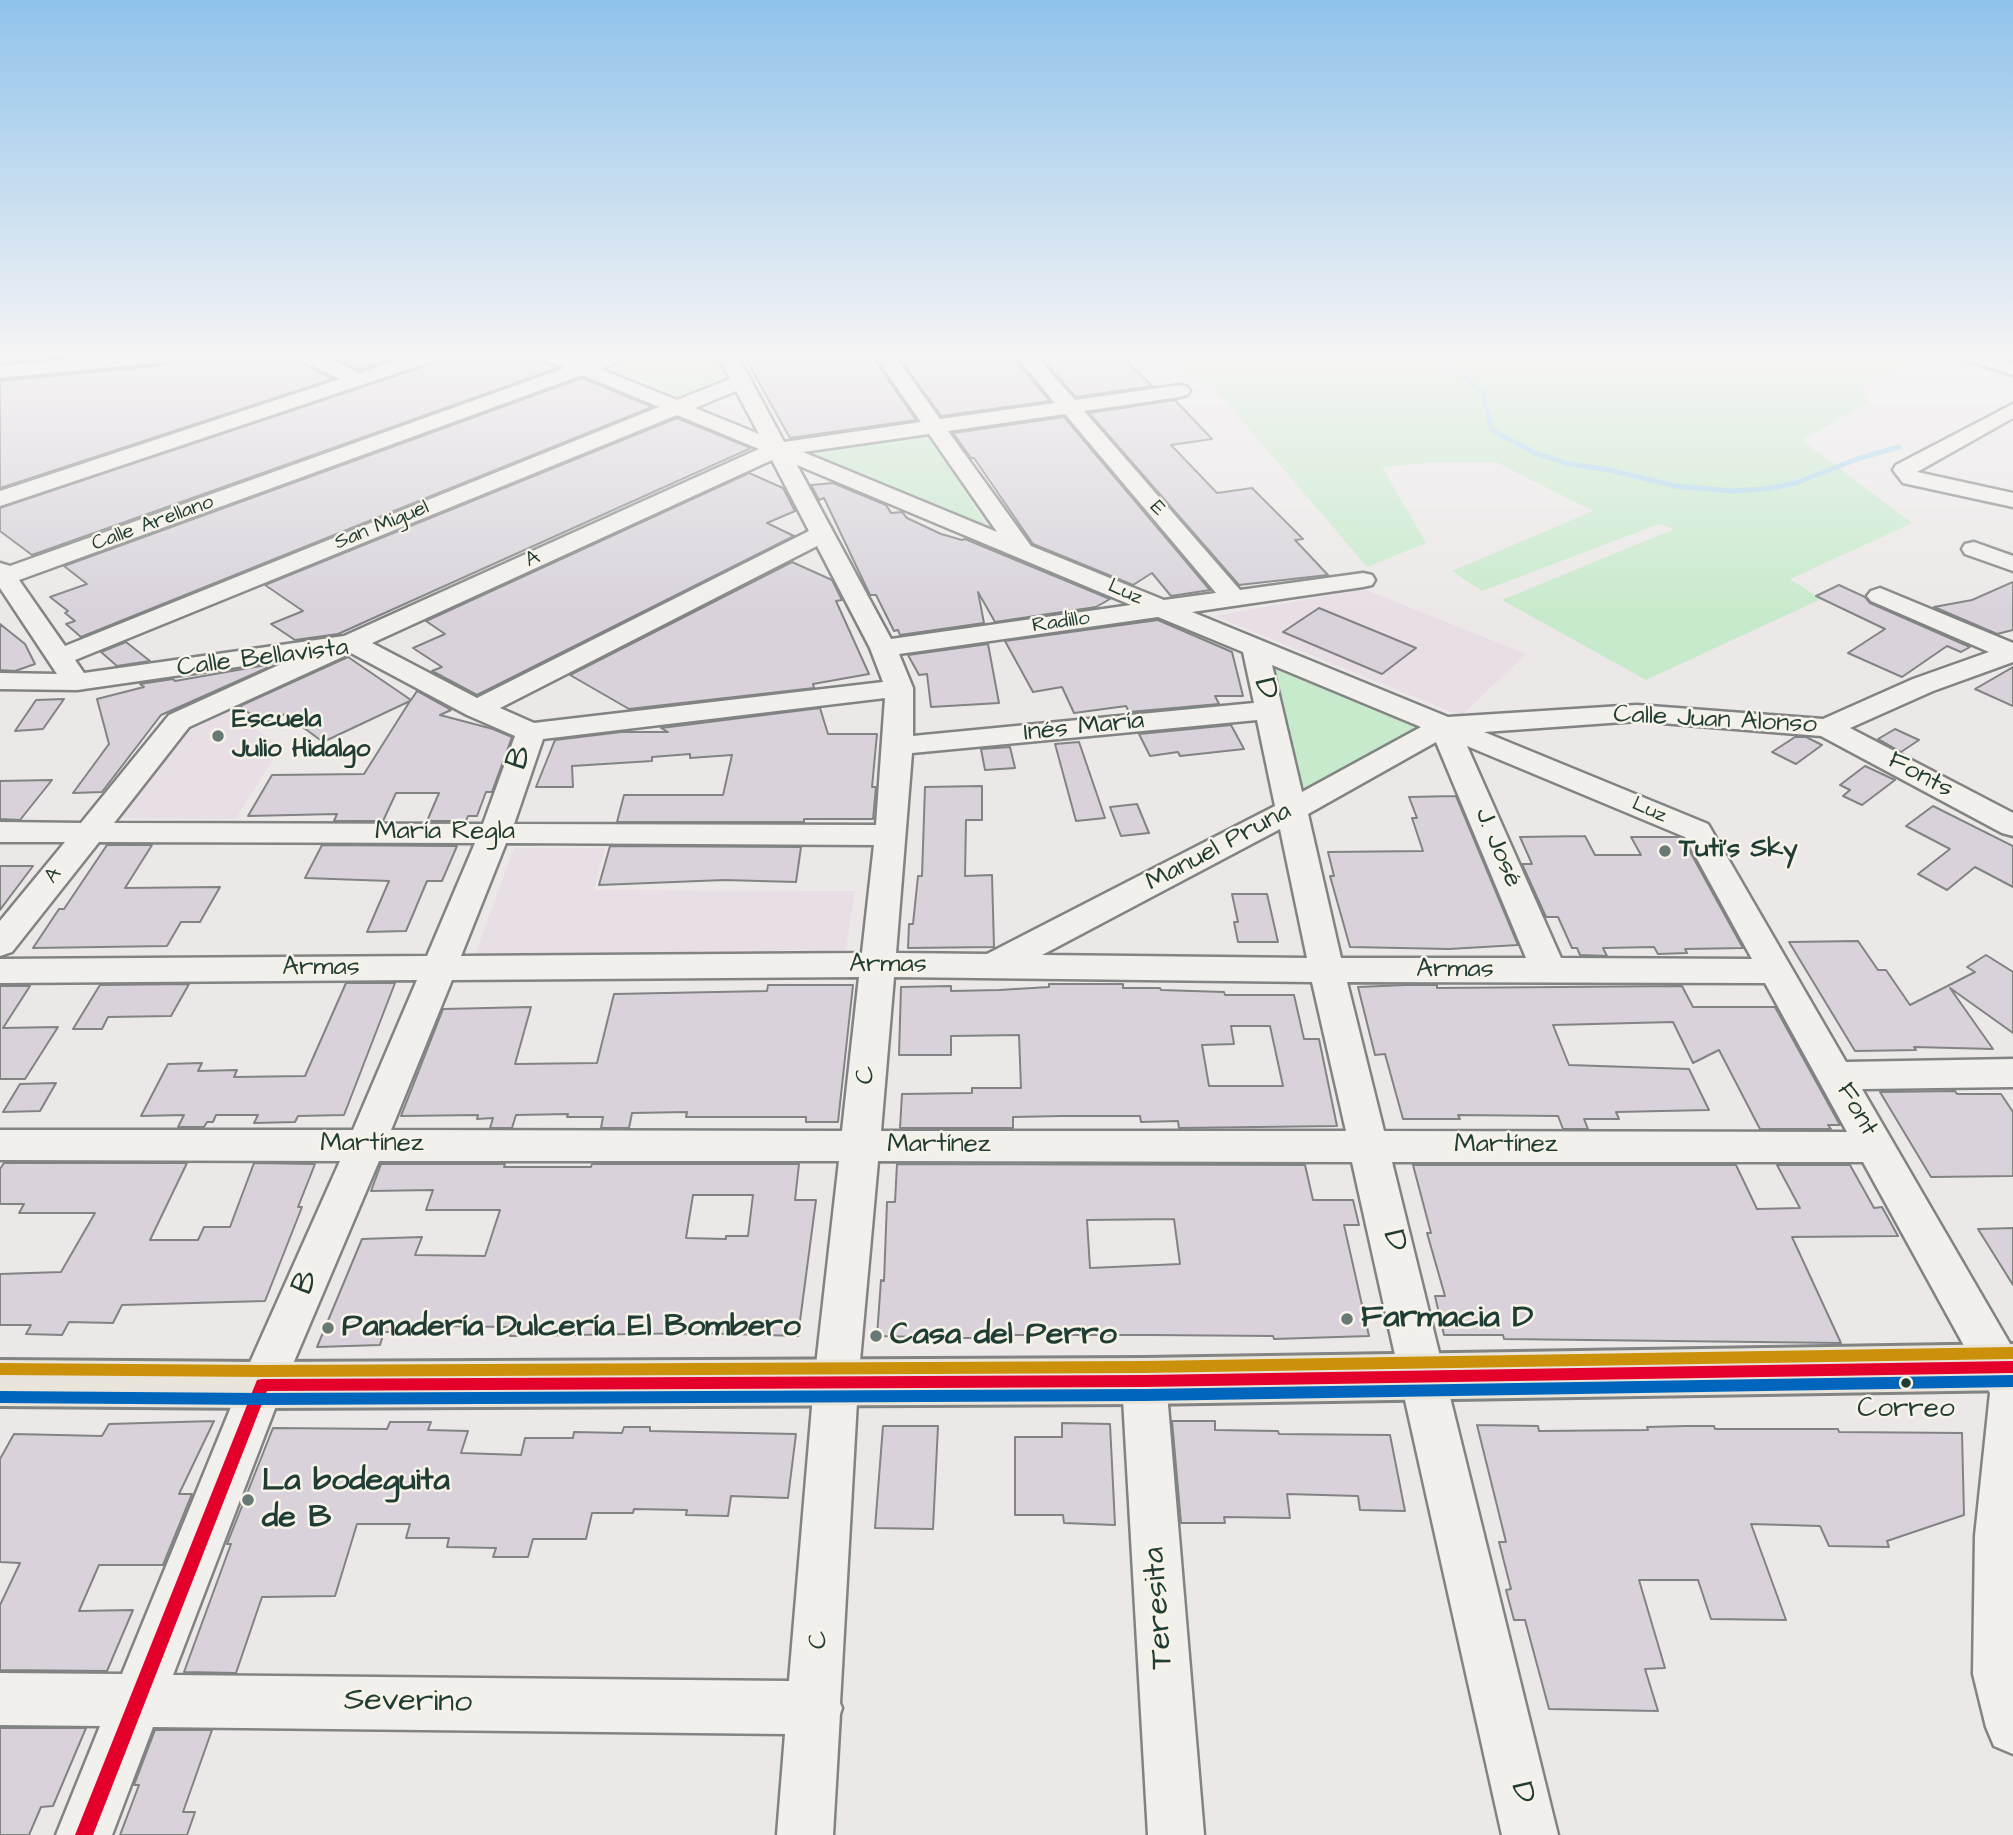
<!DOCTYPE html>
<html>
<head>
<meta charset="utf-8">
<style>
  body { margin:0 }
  canvas { display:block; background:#ece8e8 }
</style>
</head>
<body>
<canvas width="2013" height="1835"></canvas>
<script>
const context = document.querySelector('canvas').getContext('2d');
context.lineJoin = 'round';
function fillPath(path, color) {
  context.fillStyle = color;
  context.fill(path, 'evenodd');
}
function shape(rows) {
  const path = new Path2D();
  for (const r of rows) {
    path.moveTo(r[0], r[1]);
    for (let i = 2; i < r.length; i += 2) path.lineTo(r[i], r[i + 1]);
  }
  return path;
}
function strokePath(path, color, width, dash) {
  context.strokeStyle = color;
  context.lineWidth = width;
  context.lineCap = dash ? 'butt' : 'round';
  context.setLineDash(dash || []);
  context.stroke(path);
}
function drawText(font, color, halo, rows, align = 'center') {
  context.font = font + ' "Architects Daughter",sans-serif';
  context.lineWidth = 5;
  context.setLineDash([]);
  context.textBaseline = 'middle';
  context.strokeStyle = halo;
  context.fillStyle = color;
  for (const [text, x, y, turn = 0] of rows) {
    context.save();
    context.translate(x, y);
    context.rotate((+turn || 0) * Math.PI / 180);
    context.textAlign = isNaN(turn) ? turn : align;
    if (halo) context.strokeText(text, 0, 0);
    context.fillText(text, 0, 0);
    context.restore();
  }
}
fillPath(shape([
  [1364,589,1526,654,1461,716,1215,616],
  [230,710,280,747,236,819,118,818,184,732],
  [514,848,605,848,594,890,855,891,846,950,475,954]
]), '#e7dee6');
fillPath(shape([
  [638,356,720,356,730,379,679,397,611,366],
  [1151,356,1922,356,1861,389,1869,403,1802,440,1912,523,1790,579,1821,599,1646,680,1502,600,1674,529,1659,524,1482,591,1452,571,1593,511,1496,462,1435,462,1382,467,1426,543,1367,567,1215,389],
  [928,435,985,523,977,525,796,454],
  [1264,662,1273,666,1419,728,1299,796]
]), '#c8eacc');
strokePath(shape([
  [1439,356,1483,393,1492,430,1535,453,1569,464,1609,470,1675,486,1731,491,1765,489,1796,483,1857,459,1899,447]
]), '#acd9ef', 5);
const building = shape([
  [0,356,77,356,0,363,0,356],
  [175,356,191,356,191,359,223,356,294,356,299,362,333,379,0,488,0,381,163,365,175,356],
  [329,356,402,356,359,370,329,356],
  [442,356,540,356,545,362,558,368,32,555,0,531,0,508,437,362,442,356],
  [744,356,799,357,801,360,827,356,872,356,916,420,790,438,744,356],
  [898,356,1007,356,1012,362,1017,362,1050,401,941,416,898,356],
  [1062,356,1106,356,1110,359,1124,358,1152,386,1076,397,1042,359,1062,356],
  [582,378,652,407,81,637,66,624,75,621,65,613,68,611,50,597,87,584,64,566,582,378],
  [1175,400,1212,439,1171,445,1217,493,1252,488,1303,539,1295,540,1328,575,1239,585,1089,413,1175,400],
  [1064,417,1210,590,1171,596,1152,573,1133,585,1033,544,974,458,971,458,953,433,1064,417],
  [677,418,751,448,338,634,295,640,271,624,303,611,265,585,677,418],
  [749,473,783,488,795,511,767,523,794,536,477,695,432,671,442,667,413,648,445,634,426,621,749,473],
  [833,483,886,505,891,513,902,512,907,518,941,534,962,540,965,539,1110,599,1096,607,995,622,978,592,984,623,900,635,898,630,894,631,876,595,870,595,824,498,819,500,811,485,833,483],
  [792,562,832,580,842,600,836,601,869,674,813,684,814,688,629,709,570,675,792,562],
  [2013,582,2013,630,1997,634,1934,607,1972,600,2013,582],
  [1839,585,1865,597,1870,603,1970,647,1961,652,1947,646,1902,677,1848,653,1885,629,1816,596,1839,585],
  [1319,608,1416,648,1382,674,1283,632,1319,608],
  [1158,620,1232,652,1243,696,1215,696,1219,704,1129,712,1126,706,1074,713,1062,687,1033,692,1005,641,1158,620],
  [0,624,25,644,35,664,15,671,0,670,0,624],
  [126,642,150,661,117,666,101,652,126,642],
  [988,644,999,703,931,707,927,674,919,675,908,655,988,644],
  [348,657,411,700,417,691,451,710,440,715,493,729,512,737,492,792,486,792,477,816,468,816,466,821,427,821,439,793,396,793,383,821,334,821,337,814,248,816,272,775,364,774,410,701,323,742,285,714,263,724,240,706,348,657],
  [266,665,267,668,161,715,102,792,73,793,109,744,97,699,144,687,140,684,173,679,175,681,266,665],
  [2013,667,2013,706,1975,689,2013,667],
  [64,699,43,729,15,731,36,700,64,699],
  [820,708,828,734,877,734,872,787,876,787,873,819,804,819,804,822,617,822,624,795,723,795,732,755,690,758,690,754,652,757,652,761,572,766,573,787,536,787,555,740,621,732,668,732,661,728,820,708],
  [1231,725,1244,749,1180,756,1178,752,1150,756,1139,734,1231,725],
  [1895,729,1919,740,1901,752,1878,739,1895,729],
  [1795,737,1806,737,1822,745,1796,764,1772,752,1795,737],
  [1079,742,1105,818,1076,821,1055,744,1079,742],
  [1010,747,1015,768,985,770,981,749,1010,747],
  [1865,766,1895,780,1862,805,1843,796,1850,790,1840,785,1865,766],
  [52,780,20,820,0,819,0,781,52,780],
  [982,786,982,820,966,820,965,876,992,875,994,947,908,948,909,924,913,924,918,876,922,876,925,787,982,786],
  [1456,796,1518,945,1449,949,1350,947,1330,876,1334,876,1328,852,1423,851,1412,818,1417,818,1409,797,1456,796],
  [1137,804,1149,833,1121,836,1110,807,1137,804],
  [1933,806,2013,846,2013,887,1975,867,1947,890,1918,874,1950,849,1906,826,1933,806],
  [1585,836,1595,855,1641,855,1631,837,1677,837,1683,839,1743,948,1685,949,1687,953,1658,954,1654,947,1603,948,1607,956,1580,955,1577,948,1572,948,1558,917,1546,917,1522,864,1532,864,1520,837,1585,836],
  [107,845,152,845,125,888,220,887,200,922,181,922,167,946,33,948,59,909,64,909,107,845],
  [322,845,457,846,442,881,427,881,406,931,367,932,389,881,305,878,322,845],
  [610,846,801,847,796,882,724,880,599,885,610,846],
  [0,866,33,866,0,910,0,866],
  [1232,894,1267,894,1278,942,1238,942,1234,922,1238,922,1232,894],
  [1858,941,1878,970,1886,970,1910,1005,1975,972,1967,967,1986,955,2013,972,2013,1033,1950,988,1993,1049,1914,1047,1916,1050,1855,1051,1789,942,1858,941],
  [346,983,395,983,344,1115,298,1116,295,1122,254,1123,258,1115,216,1115,213,1122,207,1122,204,1127,178,1127,184,1115,141,1116,168,1064,202,1063,198,1071,237,1070,234,1077,305,1076,346,983],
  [189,984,171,1016,108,1017,102,1029,73,1029,100,985,189,984],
  [1049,984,1123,984,1123,988,1160,988,1161,990,1224,992,1225,995,1294,995,1304,1039,1319,1039,1337,1126,1179,1128,1178,1121,1141,1122,1140,1116,1062,1116,1013,1117,1013,1128,900,1128,902,1094,972,1093,972,1088,1021,1088,1019,1035,951,1036,951,1055,899,1055,901,987,951,986,951,991,999,990,1049,987,1049,984],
  [1231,1026,1270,1026,1283,1086,1209,1086,1202,1045,1234,1044,1231,1026],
  [768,985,853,985,838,1122,806,1122,806,1117,686,1117,687,1112,632,1113,629,1128,601,1128,603,1117,567,1117,568,1114,516,1115,512,1128,490,1128,493,1118,477,1119,478,1115,401,1116,443,1009,531,1007,515,1064,597,1063,614,994,767,991,768,985],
  [1406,985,1437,985,1437,988,1682,986,1693,1007,1775,1007,1840,1125,1828,1125,1831,1129,1760,1129,1719,1050,1693,1063,1673,1022,1553,1025,1569,1065,1689,1069,1709,1110,1616,1112,1619,1119,1584,1119,1588,1129,1563,1129,1558,1116,1458,1115,1460,1119,1403,1119,1385,1054,1375,1055,1358,987,1406,985],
  [0,986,30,986,3,1028,58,1027,25,1079,0,1079,0,986],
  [56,1083,40,1111,3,1112,20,1084,56,1083],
  [1955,1091,1957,1094,2001,1094,2013,1112,2013,1176,1931,1177,1880,1092,1955,1091],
  [4,1163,187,1163,150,1240,198,1240,204,1227,230,1227,254,1163,315,1164,298,1207,302,1207,265,1301,122,1305,113,1323,69,1322,62,1335,26,1334,31,1325,0,1325,0,1274,61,1272,95,1213,19,1213,24,1204,0,1204,0,1169,4,1163],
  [381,1164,505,1164,504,1167,591,1167,592,1164,799,1164,795,1200,816,1200,798,1336,698,1333,510,1336,512,1327,424,1326,421,1332,384,1332,380,1345,317,1347,362,1239,422,1237,415,1255,485,1256,500,1210,426,1210,433,1190,371,1191,381,1164],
  [693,1195,753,1195,748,1236,726,1236,726,1239,686,1238,693,1195],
  [897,1164,1305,1165,1313,1200,1353,1200,1359,1225,1344,1225,1369,1336,1274,1339,1273,1336,1151,1335,1009,1335,1009,1338,965,1338,877,1336,881,1280,884,1281,887,1202,895,1202,897,1164],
  [1174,1219,1180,1264,1090,1268,1087,1220,1174,1219],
  [1413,1165,1736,1165,1757,1209,1800,1208,1777,1165,1850,1165,1874,1208,1882,1207,1898,1236,1792,1237,1841,1343,1504,1339,1503,1335,1444,1335,1435,1296,1445,1296,1427,1233,1431,1233,1413,1165],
  [2013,1228,2013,1285,1978,1229,2013,1228],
  [214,1421,179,1494,192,1494,163,1565,99,1565,79,1611,133,1610,107,1671,0,1670,0,1605,20,1563,0,1562,0,1459,14,1434,102,1436,109,1424,214,1421],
  [1172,1421,1215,1421,1215,1430,1278,1431,1279,1434,1390,1435,1405,1511,1360,1510,1358,1496,1287,1494,1290,1518,1224,1517,1225,1523,1181,1523,1172,1421],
  [390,1422,431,1422,428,1430,468,1431,461,1453,521,1455,525,1438,573,1438,574,1432,622,1433,624,1427,650,1427,650,1431,796,1434,788,1498,731,1496,728,1516,686,1515,687,1510,634,1509,633,1513,592,1513,586,1539,533,1539,528,1557,493,1557,496,1548,447,1547,449,1538,406,1538,410,1524,357,1524,335,1596,262,1597,236,1673,184,1672,231,1544,227,1544,273,1428,387,1429,390,1422],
  [1062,1423,1110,1424,1115,1525,1064,1523,1063,1515,1015,1515,1015,1437,1062,1437,1062,1423],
  [1477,1425,1538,1426,1539,1431,1648,1430,1647,1427,1686,1426,1714,1426,1715,1429,1838,1429,1839,1432,1962,1433,1964,1515,1887,1541,1889,1547,1829,1546,1820,1526,1751,1524,1786,1620,1711,1619,1698,1580,1639,1580,1665,1668,1645,1669,1658,1711,1549,1709,1525,1620,1514,1620,1506,1590,1511,1589,1499,1542,1506,1542,1477,1425],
  [883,1426,938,1426,933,1529,875,1528,883,1426],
  [0,1728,86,1728,53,1806,41,1807,29,1835,0,1835,0,1728],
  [155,1730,212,1730,183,1812,195,1812,187,1835,120,1835,139,1785,134,1785,155,1730]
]);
fillPath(building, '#d9d2db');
strokePath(building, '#818483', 2);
const minor = shape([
  [104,356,173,356,163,362,0,378,0,366,104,356],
  [297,356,323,356,359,373,410,356,439,356,436,360,0,506,0,491,340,379,300,360,297,356],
  [543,356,570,356,583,362,599,356,627,356,624,360,600,369,677,400,730,379,718,356,738,356,784,442,921,422,875,356,895,356,940,419,1055,403,1016,356,1036,356,1075,400,1180,385,1187,387,1190,391,1187,395,1180,397,1084,411,1240,590,1363,573,1372,575,1375,580,1372,585,1363,587,1192,612,1448,717,1637,705,1823,719,1913,679,1989,652,1871,601,1867,596,1871,591,1880,588,2013,643,2013,662,1933,691,1850,728,2013,813,2013,836,2002,833,1821,736,1637,721,1484,732,1708,824,1846,1062,2013,1059,2013,1087,1862,1089,2013,1349,2013,1754,1994,1746,1986,1727,1973,1674,1975,1536,1990,1393,1863,1162,1392,1162,1558,1835,1502,1835,1352,1162,878,1161,858,1383,840,1703,842,1708,840,1714,833,1835,777,1835,785,1734,153,1727,112,1835,56,1835,100,1726,0,1725,0,1673,122,1674,240,1385,340,1161,0,1160,0,1130,353,1130,417,980,0,983,0,959,427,956,475,843,99,842,12,952,0,956,0,921,65,842,0,842,0,822,81,823,169,715,292,659,77,690,0,689,0,673,57,674,0,588,0,563,10,566,565,368,546,360,543,356],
  [582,375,659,407,65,646,19,580,582,375],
  [736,391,759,434,695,408,736,391],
  [1065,414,1216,593,1164,600,1031,546,948,431,1065,414],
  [677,415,759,449,344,636,84,673,75,660,677,415],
  [929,434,997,532,803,452,929,434],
  [772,460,809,531,477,698,372,643,772,460],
  [797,465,1131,605,891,639,797,465],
  [817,546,870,648,883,682,534,723,500,708,817,546],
  [1158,617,1243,652,1254,703,913,736,913,688,899,654,1158,617],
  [351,653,467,715,515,736,483,824,114,823,189,727,351,653],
  [1272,665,1421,727,1302,792,1272,665],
  [885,698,876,825,514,824,543,739,885,698],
  [1257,720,1275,806,987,954,896,953,912,753,1257,720],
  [1436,742,1526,958,1341,958,1308,814,1436,742],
  [1467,746,1685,837,1752,959,1561,958,1467,746],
  [1280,829,1307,958,1042,955,1280,829],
  [506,843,874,845,862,953,461,956,506,843],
  [859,977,842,1131,391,1130,452,980,859,977],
  [894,977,1312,982,1346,1131,881,1131,894,977],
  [1347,982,1765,983,1847,1132,1384,1131,1347,982],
  [379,1161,839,1161,814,1383,789,1681,173,1675,284,1385,379,1161],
  [1962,356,1992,356,2013,363,2013,375,1965,360,1962,356],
  [2013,404,2013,418,1917,472,2013,493,2013,507,1903,483,1893,470,1896,465,2013,404],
  [1974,542,2013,556,2013,571,1965,554,1962,549,1965,544,1974,542],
  [1144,1361,1160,1367,1166,1381,1204,1835,1148,1835,1122,1381,1128,1367,1144,1361]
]);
const major = shape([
  [2013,1344,2013,1390,1144,1404,262,1408,0,1406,0,1360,262,1362,1144,1358,2013,1344]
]);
strokePath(minor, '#818483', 5);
strokePath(major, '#818483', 6);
fillPath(minor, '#f1f0ec');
fillPath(major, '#e9e5da');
fillPath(shape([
  [2013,1361,2013,1373,1144,1387,267,1391,93,1835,75,1835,257,1380,262,1379,1144,1375,2013,1361]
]), '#e4002b');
fillPath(shape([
  [2013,1375,2013,1387,1144,1401,262,1405,0,1403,0,1391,262,1393,1144,1389,2013,1375]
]), '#0065bd');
fillPath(shape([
  [2013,1347,2013,1359,1144,1373,262,1377,0,1375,0,1363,262,1365,1144,1361,2013,1347]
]), '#cc910a');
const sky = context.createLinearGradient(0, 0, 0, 613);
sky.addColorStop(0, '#90c3eb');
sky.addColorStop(0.58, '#f6f5f5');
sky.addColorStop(1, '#f6f5f500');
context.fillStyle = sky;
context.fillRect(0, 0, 2013, 613);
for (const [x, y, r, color] of [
  [218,736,7,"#677973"],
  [1665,851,7,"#677973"],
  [1347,1319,7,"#677973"],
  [328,1328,7,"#677973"],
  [876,1336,7,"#677973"],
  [1906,1383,6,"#1f3d34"],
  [248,1500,7,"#677973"]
]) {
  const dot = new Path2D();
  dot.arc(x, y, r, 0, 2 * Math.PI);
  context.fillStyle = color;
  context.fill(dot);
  strokePath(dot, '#f7f3e8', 2.5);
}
drawText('21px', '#1f3d34', '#f7f3e8', [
  ["E",1157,509,49],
  ["Calle Arellano",153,524,-20],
  ["San Miguel",382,526,-22],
  ["A",533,560,-25],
  ["Luz",1125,593,23],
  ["Radillo",1061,623,-8],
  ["Luz",1649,811,23],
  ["A",54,876,-52]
]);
drawText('26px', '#1f3d34', '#f7f3e8', [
  ["Calle Bellavista",263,659,-7],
  ["Calle Juan Alonso",1715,721,3],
  ["Inés María",1084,728,-6],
  ["Fonts",1920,776,28],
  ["María Regla",445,833],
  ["Manuel Pruna",1219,848,-28],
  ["J. José",1497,848,67],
  ["Armas",888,966],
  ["Armas",321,969],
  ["Armas",1455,971],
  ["C",867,1075,-85],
  ["Font",1856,1110,60],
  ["Martínez",372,1145],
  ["Martínez",939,1146],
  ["Martínez",1506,1146],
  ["C",820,1640,-86]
]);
drawText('bold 26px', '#1f3d34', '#f7f3e8', [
  ["Escuela",232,721],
  ["Julio Hidalgo",232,751],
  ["Tuti's Sky",1679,851]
], 'left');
drawText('28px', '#1f3d34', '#f7f3e8', [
  ["Correo",1906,1410]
]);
drawText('32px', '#1f3d34', '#f7f3e8', [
  ["D",1264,689,77],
  ["B",521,758,-70],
  ["D",1393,1241,77],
  ["B",307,1283,-66],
  ["Teresita",1160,1608,-94],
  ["Severino",408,1703,1],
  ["D",1521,1793,77]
]);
drawText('bold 32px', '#1f3d34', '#f7f3e8', [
  ["Farmacia D",1361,1319],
  ["Panadería Dulcería El Bombero",342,1328],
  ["Casa del Perro",890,1336],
  ["La bodeguita",262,1482],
  ["de B",262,1519]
], 'left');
</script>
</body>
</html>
